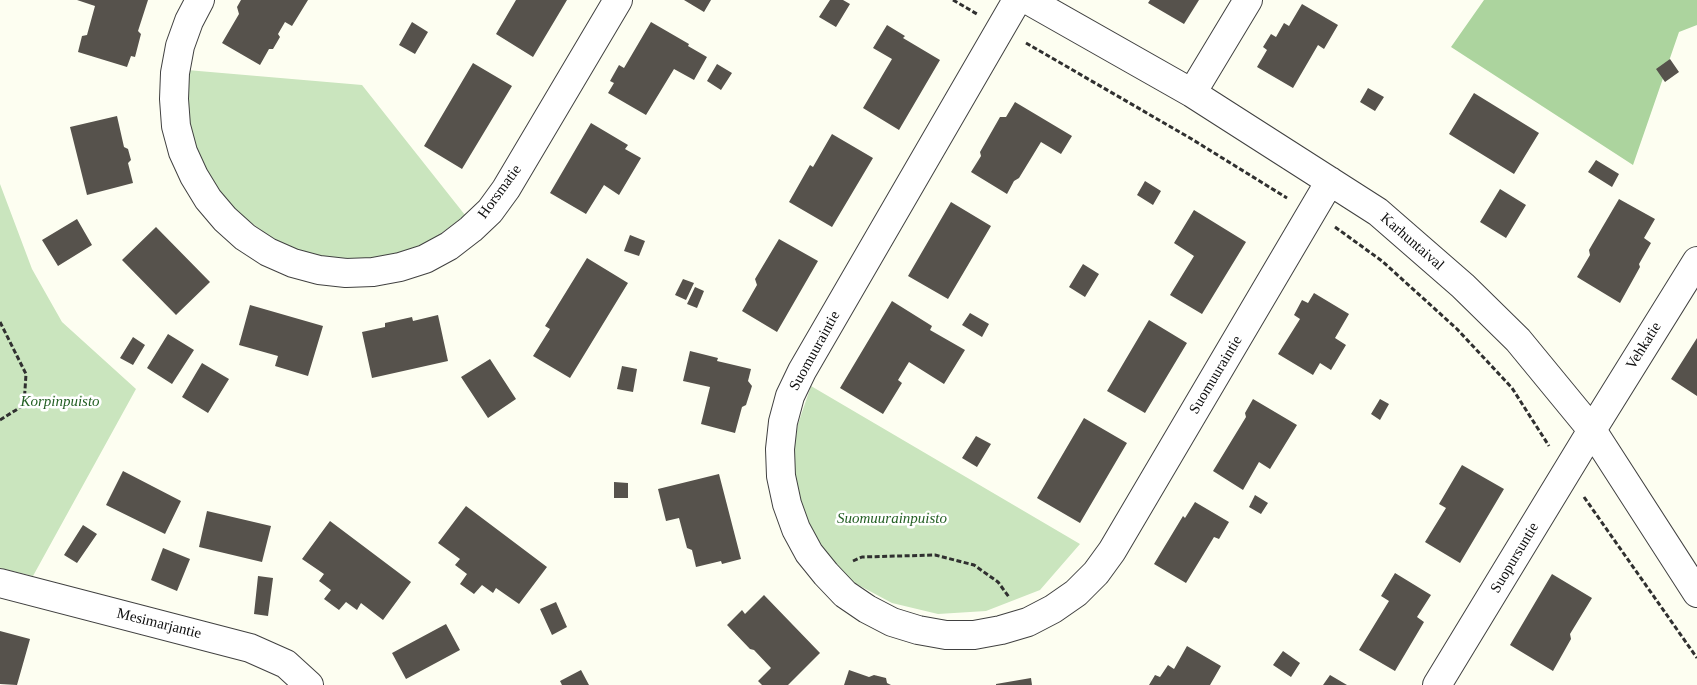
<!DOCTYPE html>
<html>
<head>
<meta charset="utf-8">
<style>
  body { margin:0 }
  canvas { display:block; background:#fdfef1 }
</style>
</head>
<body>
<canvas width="1697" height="685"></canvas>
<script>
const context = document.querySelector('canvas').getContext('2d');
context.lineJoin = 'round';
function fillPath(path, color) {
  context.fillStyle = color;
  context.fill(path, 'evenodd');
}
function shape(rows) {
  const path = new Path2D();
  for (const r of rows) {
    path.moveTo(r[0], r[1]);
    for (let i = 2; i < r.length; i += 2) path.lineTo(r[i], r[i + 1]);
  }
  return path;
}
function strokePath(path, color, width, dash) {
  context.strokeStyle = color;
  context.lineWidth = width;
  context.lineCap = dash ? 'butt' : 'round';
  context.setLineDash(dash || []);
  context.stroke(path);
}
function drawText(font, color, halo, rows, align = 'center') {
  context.font = font + ' "Times New Roman",serif';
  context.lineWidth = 5;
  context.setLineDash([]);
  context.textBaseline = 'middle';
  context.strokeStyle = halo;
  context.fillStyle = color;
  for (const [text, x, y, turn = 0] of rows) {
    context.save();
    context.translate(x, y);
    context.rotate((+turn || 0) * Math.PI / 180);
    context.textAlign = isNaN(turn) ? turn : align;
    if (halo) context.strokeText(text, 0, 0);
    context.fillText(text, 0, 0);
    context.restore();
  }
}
fillPath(shape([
  [187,70,362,85,465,215,426,245,402,253,374,258,337,258,306,253,273,239,229,206,203,165,192,139,185,96],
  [0,184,32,269,62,322,136,389,33,576,0,568],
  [811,386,1080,544,1040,590,986,611,938,614,892,603,849,580,817,550,799,507,792,462,798,424]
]), '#cae5be');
fillPath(shape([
  [1484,0,1697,0,1697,25,1679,32,1633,165,1451,47]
]), '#acd49e');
fillPath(shape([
  [77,0,148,0,138,31,141,34,135,57,131,56,127,67,78,52,82,36,87,35,95,6],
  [241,0,308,0,292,26,285,22,278,34,280,37,273,49,269,49,260,65,222,43,239,14,237,7],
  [516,0,567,0,533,57,496,34],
  [684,0,711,0,704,12],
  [830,0,843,0,850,4,836,27,819,17],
  [1150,0,1199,0,1184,24,1148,3],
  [1302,4,1338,25,1324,49,1318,45,1293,88,1257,67,1267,50,1263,47,1271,34,1276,37,1284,23,1289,26],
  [412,22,428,32,415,54,399,45],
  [651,22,689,44,688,46,707,57,694,80,674,69,646,115,608,93,614,83,610,81,619,65,624,68],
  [887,25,905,36,903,38,940,60,899,130,863,108,892,59,873,48],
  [1670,59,1679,72,1665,82,1656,69],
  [473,63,512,86,462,169,424,146],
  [717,64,732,73,721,90,707,81],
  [1368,88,1384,97,1375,111,1360,102],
  [1474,93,1539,133,1514,174,1449,134],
  [1015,102,1072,136,1061,154,1041,142,1019,178,1014,181,1007,194,971,172,981,156,980,152,1000,117,1006,117],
  [117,116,124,147,128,149,131,160,128,163,133,183,87,195,70,127],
  [591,123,628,145,625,149,641,158,619,195,604,185,586,214,550,193],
  [832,134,873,158,832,227,789,202,810,165,813,167],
  [1596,160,1619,174,1612,187,1588,172],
  [1145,181,1161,191,1153,205,1137,195],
  [1500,189,1526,205,1506,238,1480,222],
  [1619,199,1655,219,1644,238,1651,243,1639,264,1640,267,1620,303,1577,277,1590,255,1589,250],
  [951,202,991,226,948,299,908,276],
  [1194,210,1246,242,1202,314,1170,295,1194,256,1174,243],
  [77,219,92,245,58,266,42,240],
  [156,227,210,282,176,315,122,260],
  [630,235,645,241,639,256,624,251],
  [779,239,818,261,777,332,742,311,757,285,755,279],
  [587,258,628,283,570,378,533,356,550,329,545,326],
  [1083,264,1099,274,1085,297,1069,287],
  [683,279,694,283,686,300,675,295],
  [695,287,704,291,697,308,687,304],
  [1314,293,1349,314,1335,338,1346,345,1331,370,1320,363,1313,375,1278,354,1300,319,1294,315,1302,300,1308,303],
  [892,301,932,326,930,330,965,350,944,384,909,362,898,380,902,383,883,414,840,388],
  [250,305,323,326,308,376,275,366,278,356,239,345],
  [970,313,989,324,982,337,962,325],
  [438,315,448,361,372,378,362,332,385,327,385,323,412,317,413,321],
  [1149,320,1187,343,1145,413,1107,391],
  [168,334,194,350,172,384,147,368],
  [133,337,145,345,133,365,120,358],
  [1697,338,1697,396,1671,379],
  [690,351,718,358,717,361,751,369,748,381,752,386,746,405,742,407,735,433,701,424,710,387,683,381],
  [490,359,516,399,488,418,461,377],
  [202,363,229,379,208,413,182,397],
  [622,366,637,369,633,392,617,389],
  [1253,399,1297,425,1270,469,1259,462,1243,490,1213,471,1246,417,1245,413],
  [1380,399,1389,404,1380,420,1371,414],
  [1084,418,1127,443,1080,523,1037,498],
  [976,436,991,444,977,467,962,458],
  [1462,465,1504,489,1460,563,1425,542,1446,508,1439,504],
  [123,471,181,501,165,534,106,505],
  [719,474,741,559,722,564,721,561,696,567,692,550,687,548,679,518,666,521,658,489],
  [614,482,628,483,628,498,614,498],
  [1255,495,1268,503,1261,514,1249,507],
  [1195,502,1229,522,1219,539,1214,537,1186,583,1154,564,1183,516,1185,518],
  [466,506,547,567,519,604,496,588,493,593,482,585,474,594,460,584,467,574,455,565,460,559,438,543],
  [207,511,271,526,262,562,199,547],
  [330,521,411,582,383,620,361,603,357,610,346,602,339,610,324,599,331,590,319,581,324,574,302,559],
  [83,525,97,534,77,563,64,555],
  [163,548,190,559,177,591,151,580],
  [1395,573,1431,595,1417,617,1424,622,1395,671,1359,650,1389,601,1381,596],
  [1552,574,1592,598,1570,634,1571,639,1553,671,1510,645],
  [258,576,273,578,268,616,254,614],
  [764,595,820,653,788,685,762,685,758,681,771,668,754,650,750,649,727,625,742,610,745,614],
  [556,602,567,627,552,635,540,609],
  [446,624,460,650,406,679,392,653],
  [0,631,30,639,17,685,0,684],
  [1187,646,1221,666,1210,685,1149,685,1155,675,1160,677,1168,665,1174,669],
  [1283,651,1300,663,1291,677,1273,665],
  [581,670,589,685,562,685,560,681],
  [849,670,869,677,874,675,886,678,887,683,891,685,844,685],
  [1330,675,1347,685,1323,685],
  [1031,678,1032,685,996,685,996,684]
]), '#56524c');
const minor = shape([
  [200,0,189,21,180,46,175,73,174,99,176,126,183,152,194,176,208,199,225,219,245,237,268,252,293,263,319,270,346,273,373,272,400,267,425,259,449,246,471,229,490,211,506,189,618,0],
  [1017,0,802,371,790,396,783,422,780,449,781,476,787,504,796,529,809,553,826,574,845,594,867,609,892,622,918,630,946,635,974,635,1001,630,1028,622,1053,609,1076,593,1096,573,1112,551,1330,181],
  [1028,0,1192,93,1378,212,1463,286,1518,340,1592,430,1697,593],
  [1192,93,1248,0],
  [0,583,250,648,286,664,309,685],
  [1437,685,1592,430,1697,261]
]);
strokePath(minor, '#414141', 30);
strokePath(shape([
  [953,0,977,14],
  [1026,43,1190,138,1287,198],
  [1335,227,1382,261,1457,329,1512,388,1549,446],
  [0,322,26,374,24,405,0,420],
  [1584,497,1697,658],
  [853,561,862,557,935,555,974,565,998,582,1009,597]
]), '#303030', 3, [5, 2.5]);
strokePath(minor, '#fff', 28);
drawText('15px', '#0e0e0e', '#fff', [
  ["Horsmatie",500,192,-54],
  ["Karhuntaival",1412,242,41],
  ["Vehkatie",1644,346,-58],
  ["Suomuuraintie",815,351,-61],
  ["Suomuuraintie",1216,375,-59],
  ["Suopursuntie",1515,558,-59],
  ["Mesimarjantie",159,624,14]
]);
drawText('italic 15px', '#256025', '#fff', [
  ["Korpinpuisto",60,402],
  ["Suomuurainpuisto",892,519]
]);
</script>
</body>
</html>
